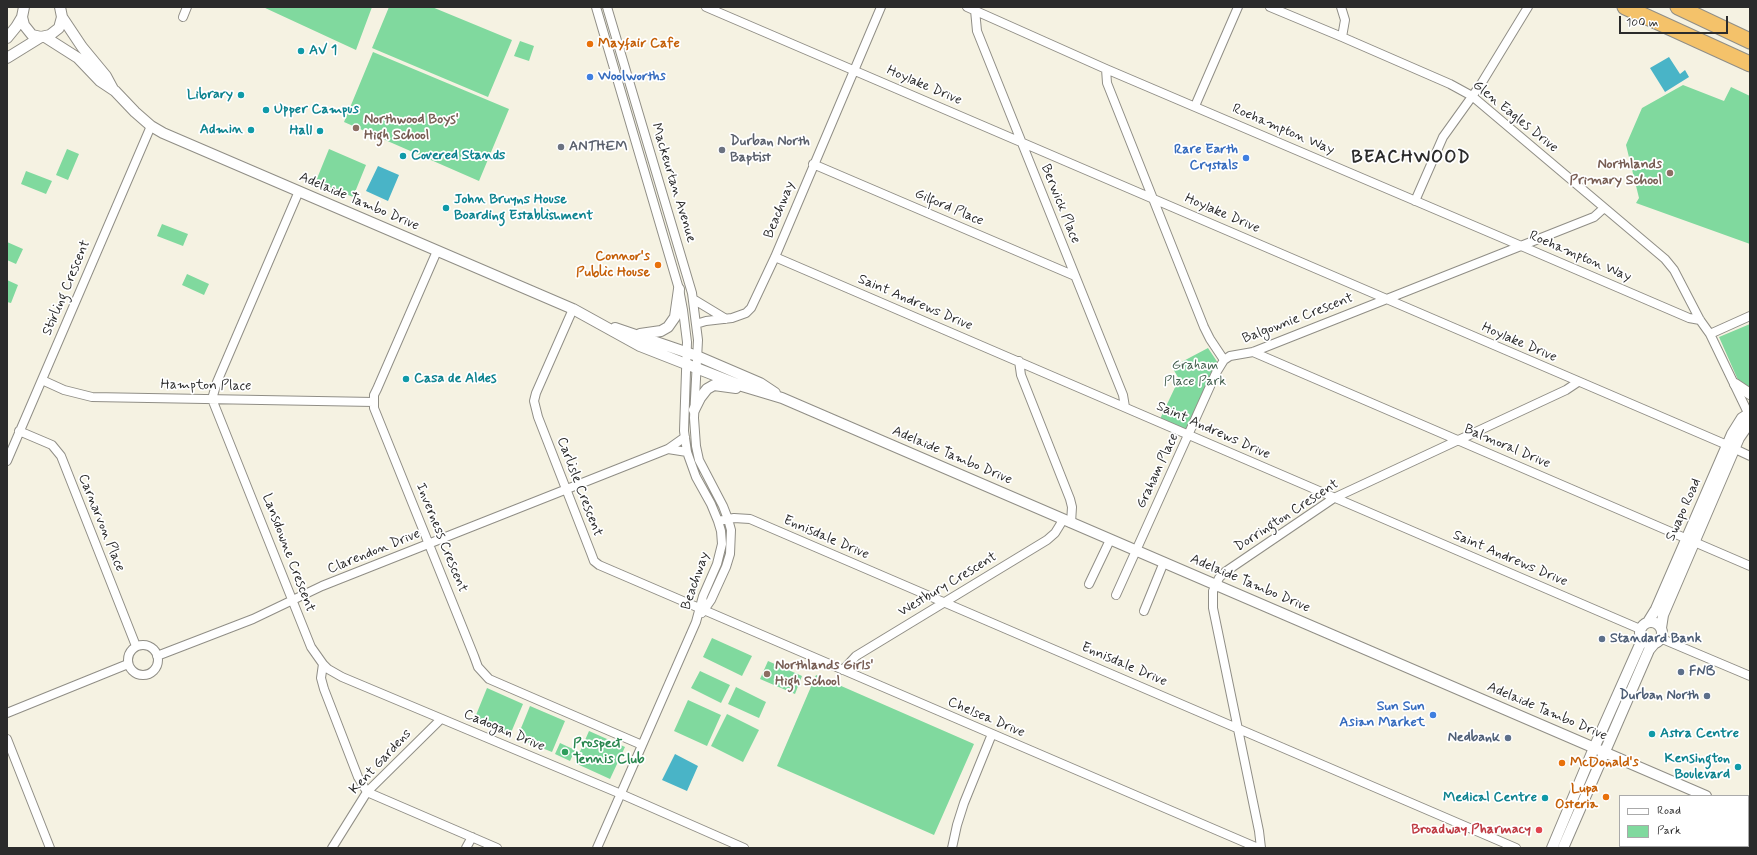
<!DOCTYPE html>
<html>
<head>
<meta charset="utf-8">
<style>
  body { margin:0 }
  #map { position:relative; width:1757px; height:855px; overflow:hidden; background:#f5f2e2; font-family:Mynerve,sans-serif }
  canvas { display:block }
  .frame { position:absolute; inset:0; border:8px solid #2b2b2b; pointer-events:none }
  .legend { position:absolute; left:1619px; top:795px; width:130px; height:52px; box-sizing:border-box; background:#fff; border:1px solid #aaa; margin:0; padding:5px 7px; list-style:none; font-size:12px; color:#2b2b2b }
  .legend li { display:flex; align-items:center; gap:8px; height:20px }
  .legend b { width:20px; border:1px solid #aaa }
  .scale { position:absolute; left:1619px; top:16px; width:109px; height:18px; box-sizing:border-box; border:2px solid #2b2b2b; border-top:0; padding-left:5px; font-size:12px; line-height:14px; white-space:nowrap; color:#2b2b2b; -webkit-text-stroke:3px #fff; paint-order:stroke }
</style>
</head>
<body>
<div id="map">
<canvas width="1757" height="855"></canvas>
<div class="frame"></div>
<ul class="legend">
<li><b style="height:5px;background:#fff"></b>Road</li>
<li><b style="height:11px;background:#80d99e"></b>Park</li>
</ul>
<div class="scale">100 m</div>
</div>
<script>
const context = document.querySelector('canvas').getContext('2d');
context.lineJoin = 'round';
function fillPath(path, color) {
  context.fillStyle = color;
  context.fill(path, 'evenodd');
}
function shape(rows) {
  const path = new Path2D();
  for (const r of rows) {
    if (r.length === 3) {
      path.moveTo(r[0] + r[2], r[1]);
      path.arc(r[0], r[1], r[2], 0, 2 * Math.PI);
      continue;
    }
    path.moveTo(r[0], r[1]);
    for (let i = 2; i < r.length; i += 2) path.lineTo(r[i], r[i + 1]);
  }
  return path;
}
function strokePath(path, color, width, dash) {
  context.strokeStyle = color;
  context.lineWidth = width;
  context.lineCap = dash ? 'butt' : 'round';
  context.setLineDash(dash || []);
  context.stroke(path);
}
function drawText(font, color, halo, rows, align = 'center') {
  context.font = font + ' Mynerve,sans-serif';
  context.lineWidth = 3.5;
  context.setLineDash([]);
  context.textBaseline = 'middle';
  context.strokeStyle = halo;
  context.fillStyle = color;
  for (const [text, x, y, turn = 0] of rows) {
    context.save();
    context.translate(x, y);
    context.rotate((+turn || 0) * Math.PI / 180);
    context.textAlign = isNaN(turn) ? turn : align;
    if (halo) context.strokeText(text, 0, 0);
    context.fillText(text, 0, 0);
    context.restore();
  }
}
fillPath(shape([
  [263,7,372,7,356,50],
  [389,7,432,7,512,40,488,97,372,48],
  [520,41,534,46,529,61,514,56],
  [373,52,509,109,479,181,344,122],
  [1683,85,1724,101,1731,87,1750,96,1750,244,1636,203,1639,198,1626,145,1642,108],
  [67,149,79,154,68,180,56,175],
  [329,149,366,165,353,197,316,181],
  [26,171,52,181,46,194,21,184],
  [162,224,188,234,183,246,157,236],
  [7,242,23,249,16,264,7,260],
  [187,274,209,284,204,295,182,285],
  [7,280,18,285,11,303,7,302],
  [1750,324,1750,391,1738,380,1719,337],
  [1208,348,1218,363,1188,430,1160,419,1179,379,1172,367],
  [712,638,752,656,742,676,703,657],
  [768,661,802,676,795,694,760,679],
  [700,671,730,685,721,703,691,688],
  [816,675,974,744,934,835,777,766],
  [736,687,766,702,759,718,728,704],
  [487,688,523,704,510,735,474,720],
  [688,700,721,715,707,746,674,731],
  [530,706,565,721,552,752,517,738],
  [727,714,759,730,743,762,711,746],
  [589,731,625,747,610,779,575,763],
  [560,743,575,750,570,761,555,754]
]), '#80d99e');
fillPath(shape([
  [1669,57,1680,74,1685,70,1689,77,1665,92,1650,68],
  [378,166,399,175,388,201,366,191],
  [675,754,698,766,687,791,662,780]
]), '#49b4c7');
const minor = shape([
  [596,7,679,289,683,310,687,342,684,431,687,452,696,477,711,504,718,521,721,531,722,544,717,564,703,596,696,622,597,848],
  [607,7,692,293,698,340,694,418,696,446,699,460,723,506,728,519,731,530,730,554,726,567,711,600,702,613],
  [706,7,1727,445],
  [967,7,1106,69,1519,245,1689,318,1700,320],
  [1270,7,1342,37,1450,84,1472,96,1665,259,1674,270,1700,320,1710,334,1750,417],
  [1341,7,1345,20,1342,37],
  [975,10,977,31,1123,395,1125,407],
  [183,17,187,7],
  [1106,69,1107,83,1204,327,1210,339,1224,360],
  [1195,106,1238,7],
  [813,164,1075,276],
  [299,191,217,382,212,399,311,647,323,664,321,678,324,689,358,777,367,792,497,848],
  [1415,201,1443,137,1481,84,1528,7],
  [437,251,377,389,374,395,374,408,474,656,478,667,489,679,642,745],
  [775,257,1640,629],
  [693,299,726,319],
  [573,309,536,393,534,401,538,417,591,553,594,561,599,565,1258,848],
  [696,324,706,321,732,318,746,313,751,308,775,257,881,7],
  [1710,334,1750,316],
  [1253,352,1750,566],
  [1019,361,1021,375,1070,499,1072,507,1071,523],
  [42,380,64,390,92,397,374,402],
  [19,431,52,445,61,456,136,646],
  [668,449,687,452],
  [1735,449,1750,456],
  [7,461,151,126],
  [718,521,734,518,750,519,1516,848],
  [1089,584,1110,540],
  [1116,595,1216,373,1224,360,1230,356,1253,352,1594,217,1604,208],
  [1144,611,1164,562],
  [1660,638,1750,676],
  [143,660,15],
  [157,656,253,619,322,586,668,449,685,437],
  [323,664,328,669,342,677,621,794,744,848],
  [843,670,856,656,1047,540,1055,533,1063,520],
  [7,713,128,664],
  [7,739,50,848],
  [332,848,367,792,441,719],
  [466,848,472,837],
  [952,848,957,825,964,803,992,734],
  [1261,848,1259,831,1213,608,1213,591,1219,578,1225,572,1334,498,1566,390,1578,382]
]);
const tertiary = shape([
  [24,7,22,17,24,25,32,35,41,37,50,35,59,28,62,17,60,7],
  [62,17,82,47,106,76,113,89],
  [45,37,78,58,100,81,115,91,135,112,151,126,163,133,573,309,640,346,742,386,782,398,1706,796],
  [7,38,16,27,22,17],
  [7,58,41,37],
  [615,328,697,356,760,383,775,393],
  [640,334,661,331,668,327,675,317,679,289],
  [1735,384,1750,394],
  [694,410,700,398,707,389,714,385,736,388],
  [1651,633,11],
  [1648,622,1656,609,1732,434,1742,418,1750,413],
  [1661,628,1663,615,1739,438,1750,422],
  [1748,814,1750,815],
  [1552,848,1594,748,1642,640],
  [1563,848,1649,650,1654,644]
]);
const motorway = shape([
  [1625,7,1750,64],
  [1678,7,1750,41]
]);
strokePath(minor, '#908e86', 10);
strokePath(tertiary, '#908e86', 12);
strokePath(motorway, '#908e86', 17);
strokePath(minor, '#fff', 8);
strokePath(tertiary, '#fff', 10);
strokePath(motorway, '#f4c26a', 15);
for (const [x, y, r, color] of [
  [590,44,4,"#e8710a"],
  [301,51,4,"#0f9aa8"],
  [590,77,4,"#3f7fe0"],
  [241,95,4,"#0f9aa8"],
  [266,110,4,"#0f9aa8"],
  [356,128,4,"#8d6e63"],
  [251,130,4,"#0f9aa8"],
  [320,131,4,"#0f9aa8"],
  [561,147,4,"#6b7280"],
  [722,150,4,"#6b7280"],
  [403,156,4,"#0f9aa8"],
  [1246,158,4,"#3f7fe0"],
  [1670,173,4,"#8d6e63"],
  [446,208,4,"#0f9aa8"],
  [658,265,4,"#e8710a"],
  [406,379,4,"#0f9aa8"],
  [1602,639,4,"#5c6f8a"],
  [1681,672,4,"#5c6f8a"],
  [767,674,4,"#8d6e63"],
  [1707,696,4,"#5c6f8a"],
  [1433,715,4,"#3f7fe0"],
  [1652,734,4,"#0f9aa8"],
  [1508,738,4,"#5c6f8a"],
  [565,752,4,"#2e9e5b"],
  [1562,763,4,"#e8710a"],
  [1738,767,4,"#0f9aa8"],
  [1606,797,4,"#e8710a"],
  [1545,798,4,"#0f9aa8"],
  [1539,830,4,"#e0444e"]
]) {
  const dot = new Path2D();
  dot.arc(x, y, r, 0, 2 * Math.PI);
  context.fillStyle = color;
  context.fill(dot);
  strokePath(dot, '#fff', 1.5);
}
drawText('bold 14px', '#c56008', '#fff', [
  ["Mayfair Cafe",598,44],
  ["Connor's",650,257,"right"],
  ["Public House",650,273,"right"],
  ["McDonald's",1570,763],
  ["Lupa",1598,789,"right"],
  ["Osteria",1598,805,"right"]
], 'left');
drawText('bold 14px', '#0d838f', '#fff', [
  ["AV 1",309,51],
  ["Library",233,95,"right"],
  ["Upper Campus",274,110],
  ["Admin",243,130,"right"],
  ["Hall",312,131,"right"],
  ["Covered Stands",411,156],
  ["John Bruyns House",454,200],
  ["Boarding Establishment",454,216],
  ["Casa de Aldes",414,379],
  ["Astra Centre",1660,734],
  ["Kensington",1730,759,"right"],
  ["Boulevard",1730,775,"right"],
  ["Medical Centre",1537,798,"right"]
], 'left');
drawText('bold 14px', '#366cbe', '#fff', [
  ["Woolworths",598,77,"left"],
  ["Rare Earth",1238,150],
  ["Crystals",1238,166],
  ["Sun Sun",1425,707],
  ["Asian Market",1425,723]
], 'right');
drawText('14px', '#2b2b2b', '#fff', [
  ["Hoylake Drive",924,86,23],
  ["Glen Eagles Drive",1515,117,39],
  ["Roehampton Way",1283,130,23],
  ["Mackeurtan Avenue",673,183,73],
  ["Adelaide Tambo Drive",359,202,23],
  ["Berwick Place",1060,204,68],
  ["Gilford Place",949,208,23],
  ["Beachway",780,210,-68],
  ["Hoylake Drive",1222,214,23],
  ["Roehampton Way",1580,257,23],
  ["Stirling Crescent",67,288,-67],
  ["Saint Andrews Drive",915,303,23],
  ["Balgownie Crescent",1298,319,-21],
  ["Hoylake Drive",1519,343,23],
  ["Hampton Place",206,386,1],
  ["Saint Andrews Drive",1213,431,24],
  ["Balmoral Drive",1507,447,23],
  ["Adelaide Tambo Drive",952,456,23],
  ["Graham Place",1158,471,-65],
  ["Carlisle Crescent",579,487,69],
  ["Swapo Road",1684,510,-66],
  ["Dorrington Crescent",1287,516,-33],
  ["Carnarvon Place",101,523,68],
  ["Inverness Crescent",441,538,68],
  ["Ennisdale Drive",826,538,23],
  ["Clarendon Drive",374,552,-22],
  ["Lansdowne Crescent",288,553,69],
  ["Saint Andrews Drive",1510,559,23],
  ["Beachway",696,581,-71],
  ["Adelaide Tambo Drive",1250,584,23],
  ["Westbury Crescent",948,585,-31],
  ["Ennisdale Drive",1124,665,23],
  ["Adelaide Tambo Drive",1547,712,23],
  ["Chelsea Drive",986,718,23],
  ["Cadogan Drive",504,731,23],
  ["Kent Gardens",381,762,-47]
]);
drawText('bold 14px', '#785e54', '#fff', [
  ["Northwood Boys'",364,120],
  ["High School",364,136],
  ["Northlands",1662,165,"right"],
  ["Primary School",1662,181,"right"],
  ["Northlands Girls'",775,666],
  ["High School",775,682]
], 'left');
drawText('bold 14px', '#5b616d', '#fff', [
  ["Durban North",730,142],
  ["Baptist",730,158],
  ["ANTHEM",569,147]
], 'left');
drawText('14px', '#445f4e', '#fff', [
  ["Graham",1195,366],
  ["Place Park",1195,382]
]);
drawText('bold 14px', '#4e5e75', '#fff', [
  ["Standard Bank",1610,639],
  ["FNB",1689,672],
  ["Durban North",1699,696,"right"],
  ["Nedbank",1500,738,"right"]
], 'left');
drawText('bold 14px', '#27864d', '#fff', [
  ["Prospect",573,744],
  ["Tennis Club",573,760]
], 'left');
drawText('bold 14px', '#be3a42', '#fff', [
  ["Broadway Pharmacy",1531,830]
], 'right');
context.letterSpacing = '1px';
drawText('bold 18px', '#2b2b2b', '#fff', [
  ["BEACHWOOD",1411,158]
]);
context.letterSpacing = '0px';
</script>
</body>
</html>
